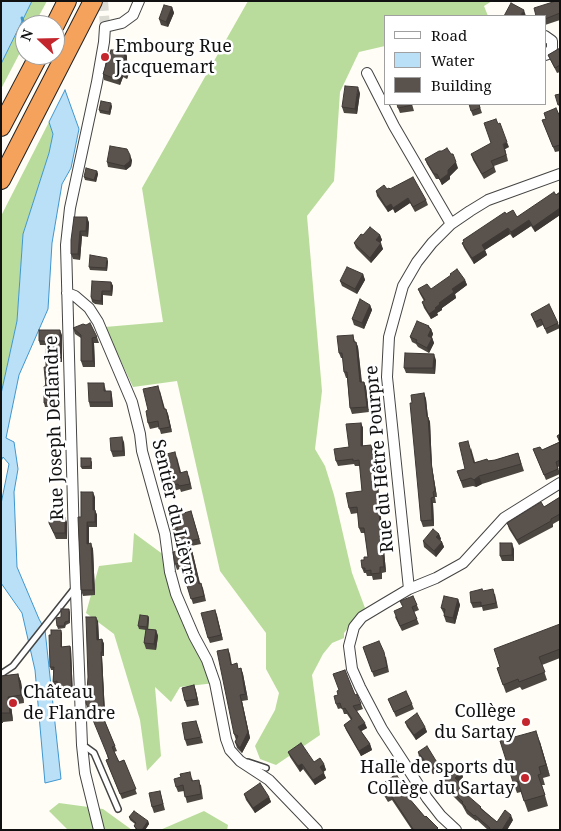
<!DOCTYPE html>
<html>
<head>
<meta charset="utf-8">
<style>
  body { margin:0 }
  #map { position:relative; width:561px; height:831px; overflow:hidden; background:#fffdf5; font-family:"Noto Serif",serif }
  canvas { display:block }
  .frame { position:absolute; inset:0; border:2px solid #111; pointer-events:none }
  .legend { position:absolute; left:384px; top:15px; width:162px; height:90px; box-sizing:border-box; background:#fff; border:1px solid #a0a0a0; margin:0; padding:6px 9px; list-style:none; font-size:15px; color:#111 }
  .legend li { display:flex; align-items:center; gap:10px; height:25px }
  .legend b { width:25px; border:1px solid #a0a0a0 }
  .north { position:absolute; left:15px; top:15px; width:50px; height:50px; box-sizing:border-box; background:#fff; border:1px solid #a0a0a0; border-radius:50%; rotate:291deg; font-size:14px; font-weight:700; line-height:20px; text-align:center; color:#111 }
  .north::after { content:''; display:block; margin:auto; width:18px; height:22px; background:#c4262e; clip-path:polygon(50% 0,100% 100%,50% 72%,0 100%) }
</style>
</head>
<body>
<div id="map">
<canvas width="561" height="831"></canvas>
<div class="frame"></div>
<ul class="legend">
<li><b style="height:6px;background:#fff"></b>Road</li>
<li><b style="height:14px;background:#b9e0f7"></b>Water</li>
<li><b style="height:14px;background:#5a524d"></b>Building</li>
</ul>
<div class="north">N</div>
</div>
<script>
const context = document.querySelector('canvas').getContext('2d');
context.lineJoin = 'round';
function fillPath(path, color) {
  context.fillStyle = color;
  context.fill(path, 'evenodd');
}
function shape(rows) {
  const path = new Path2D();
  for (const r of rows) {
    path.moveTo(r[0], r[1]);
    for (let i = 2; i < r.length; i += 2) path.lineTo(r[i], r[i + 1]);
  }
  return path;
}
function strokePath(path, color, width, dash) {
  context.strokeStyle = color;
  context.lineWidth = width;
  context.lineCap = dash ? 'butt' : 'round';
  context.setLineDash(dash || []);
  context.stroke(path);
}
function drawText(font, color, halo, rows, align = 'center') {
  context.font = font + ' "Noto Serif",serif';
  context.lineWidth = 5;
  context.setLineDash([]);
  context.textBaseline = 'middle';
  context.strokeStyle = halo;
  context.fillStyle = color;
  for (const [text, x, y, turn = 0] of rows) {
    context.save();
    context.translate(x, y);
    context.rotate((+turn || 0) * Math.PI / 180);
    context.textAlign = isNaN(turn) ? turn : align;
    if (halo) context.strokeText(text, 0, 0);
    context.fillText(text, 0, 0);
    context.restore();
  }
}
fillPath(shape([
  [32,1,47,1,34,25,25,25,25,43,1,89,1,64],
  [248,1,492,1,484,6,488,16,385,16,385,46,359,52,340,92,334,181,307,216,322,391,315,449,325,466,334,495,352,573,365,608,344,633,344,638,332,643,323,654,312,675,320,735,276,765,260,759,255,746,275,710,279,693,266,669,266,633,220,571,177,381,133,387,105,327,163,322,142,188],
  [49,122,53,134,49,153,23,234,17,321,1,394,1,216],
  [134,533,168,558,170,572,215,683,180,687,171,702,155,687,161,756,147,771,140,720,114,634,86,613,99,566,132,562],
  [59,803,103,809,132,830,68,830,49,811],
  [204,811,228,825,227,830,160,830]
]), '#b9dc9c');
const water = shape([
  [1,1,32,1,1,64,1,1],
  [65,90,79,129,71,168,62,184,52,243,48,309,19,375,6,438,14,442,18,469,14,492,17,567,39,619,45,630,61,779,45,783,35,670,22,613,1,583,1,504,9,464,3,457,1,461,1,394,17,321,23,234,49,153,53,134,49,122,65,90]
]);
fillPath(water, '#b9e0f7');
strokePath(water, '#3f96cf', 1);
strokePath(shape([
  [22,18,25,27]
]), '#3f96cf', 3);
strokePath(shape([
  [103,1,105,27]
]), '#dbdad3', 10, [10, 5]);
const lane = shape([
  [1,674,13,666,74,589],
  [83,745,94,753,118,809],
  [248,762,266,768]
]);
const street = shape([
  [545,36,552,41,552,48,548,54,545,55],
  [367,73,394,126,451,224],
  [67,293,75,296,89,308,98,322,132,402,140,434,142,451,165,534,170,572,176,594,194,636,207,660,215,683,226,739,230,750,240,761,269,780,317,830],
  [409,589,387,377,389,337,403,286,417,262,432,243,451,224,470,211,488,200,560,174],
  [99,830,85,773,82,745,74,542,66,245,70,208,97,82,104,42,105,27,122,23,133,15,139,1],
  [456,830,441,816,427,798,382,729,360,687,352,669,349,646,354,627,362,617,382,605,409,589,436,578,463,563,504,518,560,483]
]);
const highway = shape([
  [55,25,67,1],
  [1,127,39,55],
  [1,180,93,1]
]);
strokePath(lane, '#444', 8);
strokePath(street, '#444', 12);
strokePath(highway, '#222', 20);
strokePath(lane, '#fff', 5);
strokePath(street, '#fff', 10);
strokePath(highway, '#f5a25d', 18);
fillPath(shape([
  [560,1,560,20,545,25,545,16],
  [172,7,174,13,168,27,161,25,159,19],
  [560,48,560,72,557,73,548,55],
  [127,56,127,61,129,62,131,67,127,79,123,77,120,85,104,80,103,74],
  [360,93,357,114,344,113,342,107],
  [412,104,414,111,400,113,398,108],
  [479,104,482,113,473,116,471,111],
  [112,106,110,115,100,113,99,110],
  [560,117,560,151,555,152,542,120],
  [509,147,505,149,508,161,494,166,496,172,484,179,473,160,471,154],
  [425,159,458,168,450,176,450,179,442,185,439,179,436,179,427,164],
  [132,160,131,166,126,170,108,167,107,162],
  [97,171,98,174,96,182,85,180,84,177],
  [387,189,390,189,426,200,428,205,415,212,410,203,395,213,393,209,388,212,377,196,376,191],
  [560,192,560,215,535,232,531,226,513,238,510,234,485,250,487,255,474,264,464,248,462,243,464,242,463,240,506,214,517,217],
  [87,217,89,223,88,237,82,236,80,260,73,259,71,254,71,240],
  [363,235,380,235,382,240,380,243,383,249,371,263,356,248,354,243],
  [108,261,107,271,90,270,89,267],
  [363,274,365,280,357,294,342,286,340,281],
  [465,280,467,285,455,294,456,298,442,308,442,310,437,313,438,315,431,319,424,308,422,302,424,301,420,294,418,289,431,289],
  [111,282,113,286,112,296,103,295,103,305,95,304,92,302,91,297],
  [370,305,372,310,364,329,354,325,352,319],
  [531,314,558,323,560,328,547,334,543,325,537,328],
  [86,325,97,337,99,343,94,343,95,367,83,367,81,361,81,338,75,334,73,328],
  [430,328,431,329,433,334,432,337,434,343,429,353,418,347,416,344,412,342,410,337],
  [62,335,62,362,59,362,61,407,45,407,44,403,46,367,46,345,40,345,39,341],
  [353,335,355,342,356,342,358,347,362,382,364,382,366,387,369,412,352,414,350,408,347,378,346,378,344,372,343,358,341,358,339,353],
  [436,360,435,374,406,373,404,368],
  [104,383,106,391,111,391,112,396,113,407,90,407,89,402],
  [160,391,165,409,168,414,172,432,161,434,159,427,150,429,148,423,148,410],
  [424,393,426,399,428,417,430,422,432,467,437,497,435,497,436,503,433,503,434,526,423,527,421,521,412,403],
  [361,423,363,428,363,446,371,445,373,450,378,485,386,572,382,573,382,579,373,580,372,576,367,576,366,573,364,573,362,568,364,560,368,557,365,533,361,533,359,528,358,513,351,514,349,508,362,491,360,466,355,466,354,464,338,466,336,461,349,447],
  [560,434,560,466,558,467,560,474,546,480,533,449,542,450,559,442,557,436],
  [124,442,125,456,113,457,111,451],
  [471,448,475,462,495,460,518,453,524,471,482,484,476,487,473,486,463,488,457,471,465,469],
  [177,457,181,472,189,476,192,489,181,492,180,489,174,491,169,474,167,474,166,469],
  [92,461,92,469,82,469,81,467],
  [95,497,95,510,97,515,97,527,89,527,89,543,93,549,95,595,83,596,81,590,81,517],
  [560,497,560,520,553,524,553,527,519,545,509,529,507,523,544,507],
  [191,511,201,544,191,546,200,583,203,588,206,601,193,604,182,568,177,570,175,564,182,550,178,532,174,533,172,528],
  [67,522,67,539,56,539,49,523],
  [439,534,441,539,440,540,442,542,444,547,436,557,424,547,423,541],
  [514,549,514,561,502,561,500,556],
  [483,591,495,594,498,608,483,611,482,607,473,608,471,603],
  [413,596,419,610,414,612,419,624,402,631,395,617],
  [458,599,460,605,455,624,446,622,444,616,444,614,441,608],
  [69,609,70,612,70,623,66,625,65,628,58,629,57,626,61,617],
  [215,610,223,640,210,643,208,638],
  [148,616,149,618,148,629,156,630,158,636,156,650,146,649,144,643,146,630,139,629,138,626],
  [98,621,99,639,102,639,104,644,104,656,102,656,105,714,102,714,117,751,114,752,119,762,124,760,137,794,122,799,106,760,108,759,88,677],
  [560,624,560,658,542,665,547,680,522,690,520,687,506,693,497,668,500,667],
  [62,633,62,647,70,646,71,649,73,698,63,699,61,692,59,692,58,689,58,685,54,685,53,682,53,670,51,670,50,667],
  [363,647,386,657,389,672,374,677],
  [228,649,230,654,232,665,239,669,241,668,243,674,248,700,242,701,250,738,242,753,237,748,235,742,236,740,234,734],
  [18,674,21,682,24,703,11,705,13,721,3,722,3,723,1,723,1,676],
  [194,685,196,691,199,705,187,707,185,701],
  [355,695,361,704,363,709,357,711,367,728,361,731,370,744,372,750,361,756,346,730,344,725,351,720,347,714,344,714,342,708,338,709,336,704],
  [388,699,412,704,414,709,396,717],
  [196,721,203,743,187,746,185,740],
  [405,722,425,727,427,732,416,740,407,727],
  [540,742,550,776,543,778,545,785,542,785,548,806,528,812,521,792,517,793,513,782],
  [288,752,314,762,324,764,326,770,323,772,326,778,315,785,303,769,300,772,290,757],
  [418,752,440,769,433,774,419,757],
  [461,772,463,777,459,781,464,790,463,792,497,822,513,820,507,830,488,830,477,820,476,821,467,814,462,805,442,785,440,780],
  [192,778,193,781,201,785,203,799,187,803,184,791,178,792,176,787],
  [380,786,412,802,425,817,438,828,438,830,412,830,392,800,388,802,382,792],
  [160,791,165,810,154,813,152,807],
  [244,794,269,797,271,802,255,813,246,800],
  [129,817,148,821,149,824,145,830,136,830,134,826,135,824,130,820]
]), '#4d4742');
fillPath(shape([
  [172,7,174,13,168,27,166,22],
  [524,10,526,16,520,16],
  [125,50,127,56,126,66,124,60],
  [129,62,131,67,127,79,125,73],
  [121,72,123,77,120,85,118,80],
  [358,87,360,93,357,114,355,109],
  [111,103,112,106,110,115,109,112],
  [507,142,509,147,505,149,508,161,503,144],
  [130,155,132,160,131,166,126,170,124,166],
  [456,162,458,168,450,176,450,179,442,185,440,180,448,170],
  [97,171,98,174,96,182,94,180],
  [408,198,410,203,395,213,393,208],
  [391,204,393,209,388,212,386,207],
  [560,208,560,215,535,232,533,227],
  [87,217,89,223,88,237,86,231],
  [529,220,531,226,513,238,511,232],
  [508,228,510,234,485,250,487,255,474,264,472,258,482,245],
  [80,231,82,236,80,260,78,254],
  [380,235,382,240,378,245,376,240],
  [381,243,383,249,371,263,370,258],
  [107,258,108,261,107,271,106,268],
  [363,274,365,280,357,294,355,289],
  [465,280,467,285,455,294,456,298,442,308,442,310,437,313,438,315,431,319,429,314,452,289],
  [111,282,113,286,112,296,111,291],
  [102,291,103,295,103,305,101,301],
  [370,305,372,310,364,329,362,323],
  [429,326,431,330,431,329,433,334,430,341,428,336,428,327],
  [60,330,62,335,62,362,60,358],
  [92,338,94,343,95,367,93,361],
  [432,338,434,343,429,353,427,348],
  [356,342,358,347,362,387,360,382],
  [434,354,436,360,435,374,433,368],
  [58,358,59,362,61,407,60,402],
  [364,382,366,387,369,412,367,407],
  [111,391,112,396,113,407,111,402],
  [424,393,426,399,428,419,428,417,430,422,432,467,437,497,435,491,431,461],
  [166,409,168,414,172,432,170,427],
  [361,423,363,428,363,451,361,446],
  [122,437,124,442,125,456,123,451],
  [371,445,373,450,378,485,386,572,384,567],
  [479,476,482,484,476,487,474,480],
  [93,492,95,497,95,515,93,510],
  [431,498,433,503,434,526,432,520],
  [95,510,97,515,97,527,95,522],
  [65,517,67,522,67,539,65,533],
  [87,522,89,527,89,549,87,544],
  [439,534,441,539,438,543,436,537],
  [189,541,191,546,201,589,199,584],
  [442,542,444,547,436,557,434,551],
  [91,543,93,549,95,595,93,590],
  [512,543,514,549,514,561,512,555],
  [458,599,460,605,455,624,453,618],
  [215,610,217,615,223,640,221,635],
  [148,616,149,618,148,630,147,627],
  [96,617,98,621,99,644,97,640],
  [61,630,62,633,62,650,61,647],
  [156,630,158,636,156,650,154,644],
  [102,639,104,644,104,656,102,652],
  [70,646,71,649,73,698,72,695],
  [101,652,102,656,105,714,104,709],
  [241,668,243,674,248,700,246,694],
  [18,674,21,682,24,703,21,695],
  [194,685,196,691,199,705,197,699],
  [240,695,242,701,250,738,242,753,240,748],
  [8,697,11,705,13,721,10,713],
  [365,723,367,728,360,732,358,727],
  [425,727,427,732,416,740,414,735],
  [536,731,540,742,550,776,546,765],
  [370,744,372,750,361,756,359,751],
  [302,764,303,769,300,772,298,766],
  [324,764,326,770,322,773,320,767],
  [438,764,440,769,433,774,431,769],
  [461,772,463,777,457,783,455,778],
  [324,773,326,778,315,785,313,780],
  [462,785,464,790,461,794,459,788],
  [269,797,271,802,255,813,253,808],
  [511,815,513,820,507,830,502,830],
  [148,821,149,824,145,830,142,830]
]), '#3f3936');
const building = shape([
  [556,1,560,1,560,13,545,19,545,16,536,16,534,8,556,1],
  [511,3,524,10,520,16,504,16,511,3],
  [164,5,172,7,166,22,159,19,164,5],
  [560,48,560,65,555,68,548,55,560,48],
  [111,50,125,50,124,60,129,62,125,73,121,72,118,80,103,74,111,50],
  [345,86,358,87,355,109,342,107,345,86],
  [560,94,560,105,558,105,555,95,560,94],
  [101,101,111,103,109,112,99,110,101,101],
  [397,104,411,104,412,105,398,108,397,104],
  [469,104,479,104,480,108,471,111,469,104],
  [556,108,560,117,560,145,553,147,542,120,546,119,544,113,556,108],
  [496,119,498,124,500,123,507,142,503,144,506,155,491,161,494,167,482,174,471,154,491,143,484,123,496,119],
  [110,146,127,149,130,155,130,161,124,166,107,162,110,146],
  [447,148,451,154,453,154,456,162,448,170,448,174,440,180,437,174,434,174,425,159,439,151,442,151,447,148],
  [86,168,97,171,94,180,84,177,86,168],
  [413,177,426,200,413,207,408,198,393,208,391,204,386,207,376,191,384,185,387,189,389,188,390,189,413,177],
  [554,192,556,195,560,192,560,208,533,227,529,220,511,232,508,228,482,245,485,250,472,258,462,243,464,242,463,240,505,212,506,214,513,210,517,217,554,192],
  [74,217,87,217,86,231,80,231,78,254,71,254,71,240,74,217],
  [370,227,380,235,376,240,381,243,370,258,354,243,361,234,363,235,370,227],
  [90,255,107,258,106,268,89,267,90,255],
  [347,267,363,274,355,289,340,281,347,267],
  [457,269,465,280,452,289,454,292,439,303,440,304,435,308,436,309,429,314,422,302,425,300,418,289,427,284,431,289,451,275,450,274,457,269],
  [92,281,111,282,111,291,102,291,101,301,93,300,91,297,92,281],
  [360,299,370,305,362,323,352,319,360,299],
  [549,304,558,323,545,329,541,319,535,322,531,314,549,304],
  [417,321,429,326,428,327,431,329,428,336,432,338,427,348,416,342,417,340,410,337,417,321],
  [90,323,97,337,92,338,93,361,81,361,81,335,73,328,83,324,86,325,90,323],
  [39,330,60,330,60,358,58,358,60,402,44,403,44,386,46,386,44,367,46,367,46,341,39,341,39,330],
  [353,335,354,342,356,342,360,382,364,382,367,407,350,408,347,372,344,372,342,353,339,353,337,336,353,335],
  [405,353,434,354,433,368,404,368,405,353],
  [88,383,104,383,104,391,111,391,111,402,89,402,88,383],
  [158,386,164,409,166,409,170,427,159,429,158,421,148,423,146,411,148,410,143,389,158,386],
  [424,393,427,417,428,417,431,461,435,491,433,492,434,497,431,498,432,520,421,521,410,403,412,403,411,395,424,393],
  [361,423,361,446,371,445,376,480,384,567,380,567,380,573,371,574,371,570,365,571,365,568,362,568,361,560,364,560,364,557,368,557,364,528,359,528,357,507,349,508,346,493,362,491,359,460,353,461,353,459,336,461,334,449,349,447,346,424,361,423],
  [560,434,560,441,557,436,560,434],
  [122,437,123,451,111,451,110,438,122,437],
  [468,441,474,463,487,459,488,461,495,460,518,453,521,464,479,476,474,480,471,478,461,481,457,471,465,469,459,443,468,441],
  [560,442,560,460,556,462,558,469,544,475,533,449,540,447,542,450,560,442],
  [175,452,180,473,187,471,190,484,179,486,178,484,172,485,168,468,166,469,162,455,175,452],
  [81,458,91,458,91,466,81,467,81,458],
  [81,492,93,492,93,510,95,510,95,522,87,522,87,544,91,543,93,590,81,590,78,517,81,517,81,492],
  [560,497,560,514,551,519,551,521,517,540,507,523,541,502,544,507,560,497],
  [191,511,199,539,189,541,199,584,201,583,204,596,191,599,180,563,175,564,173,552,182,550,177,526,172,528,169,517,191,511],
  [49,517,65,517,65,533,54,533,49,523,49,517],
  [433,529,439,534,436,537,442,542,434,551,423,541,433,529],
  [500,543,512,543,512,555,500,556,500,543],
  [482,589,483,591,493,589,496,603,481,606,481,602,471,603,470,592,482,589],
  [413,596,417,605,412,607,417,619,400,626,394,611,403,607,400,601,413,596],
  [444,596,458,599,453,618,444,616,445,609,441,608,444,596],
  [61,609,69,609,69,621,65,622,64,626,57,626,56,618,61,617,61,609],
  [215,610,221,635,208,638,201,613,215,610],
  [140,615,148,616,147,627,138,626,140,615],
  [86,617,96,617,97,640,102,639,102,652,101,652,104,709,100,710,115,746,112,747,119,762,124,760,136,789,120,794,106,760,109,759,86,703,88,677,86,617],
  [560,624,560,649,539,657,545,672,519,682,518,679,503,685,497,668,500,667,494,649,560,624],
  [146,629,156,630,154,644,144,643,146,629],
  [51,630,61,630,61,647,70,646,72,695,61,696,61,689,58,689,57,681,53,682,54,667,50,667,49,635,51,635,51,630],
  [379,641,384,652,387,667,372,672,363,647,379,641],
  [228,649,231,665,237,663,238,669,241,668,245,693,246,694,240,695,248,732,240,748,235,742,238,736,234,734,217,651,228,649],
  [345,670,355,695,357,694,361,704,353,706,365,723,358,727,370,744,359,751,344,725,352,719,345,708,342,709,340,703,336,704,334,696,338,695,337,691,339,690,333,674,345,670],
  [18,674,21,695,8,697,10,713,1,713,1,676,18,674],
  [194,685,197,699,185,701,182,688,194,685],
  [406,691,412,704,394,712,388,699,406,691],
  [417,713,425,727,414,735,405,722,417,713],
  [196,721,201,737,185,740,182,723,196,721],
  [536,731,546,765,539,767,541,774,538,775,545,795,524,801,518,781,513,782,500,741,536,731],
  [301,743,314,762,320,758,324,764,320,767,324,773,313,780,302,764,298,766,288,752,301,743],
  [427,746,438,764,431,769,418,752,427,746],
  [455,765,461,772,455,778,462,785,459,788,481,807,480,808,497,822,505,810,511,815,502,830,489,830,490,828,475,815,474,816,465,808,466,807,462,803,463,802,440,780,455,765],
  [190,772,192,781,199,780,201,794,185,797,183,785,176,787,174,779,181,777,180,774,190,772],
  [396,774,410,796,408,797,425,817,426,816,438,828,436,830,412,830,413,829,390,794,386,796,380,786,396,774],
  [260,783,269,797,253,808,244,794,260,783],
  [160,791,163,804,152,807,149,793,160,791],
  [134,811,148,821,142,830,138,830,134,826,136,823,129,817,134,811]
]);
fillPath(building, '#5a524d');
strokePath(building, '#3f3936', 1);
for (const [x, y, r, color] of [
  [105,57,5,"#c4262e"],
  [13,703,5,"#c4262e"],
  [526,722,5,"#c4262e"],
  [525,778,5,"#c4262e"]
]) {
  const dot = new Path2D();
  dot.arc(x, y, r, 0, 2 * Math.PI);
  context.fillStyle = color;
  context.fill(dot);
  strokePath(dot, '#fff', 2);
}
drawText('18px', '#111', '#fff', [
  ["Embourg Rue",115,47],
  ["Jacquemart",115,68],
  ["Château",23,693],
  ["de Flandre",23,714],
  ["Collège",516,712,"right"],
  ["du Sartay",516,733,"right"],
  ["Halle de sports du",515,768,"right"],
  ["Collège du Sartay",515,789,"right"]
], 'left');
drawText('18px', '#111', '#fff', [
  ["Rue Joseph Deflandre",55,428,-92],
  ["Rue du Hêtre Pourpre",380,459,-95],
  ["Sentier du Lièvre",174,512,77]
]);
</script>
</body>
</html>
